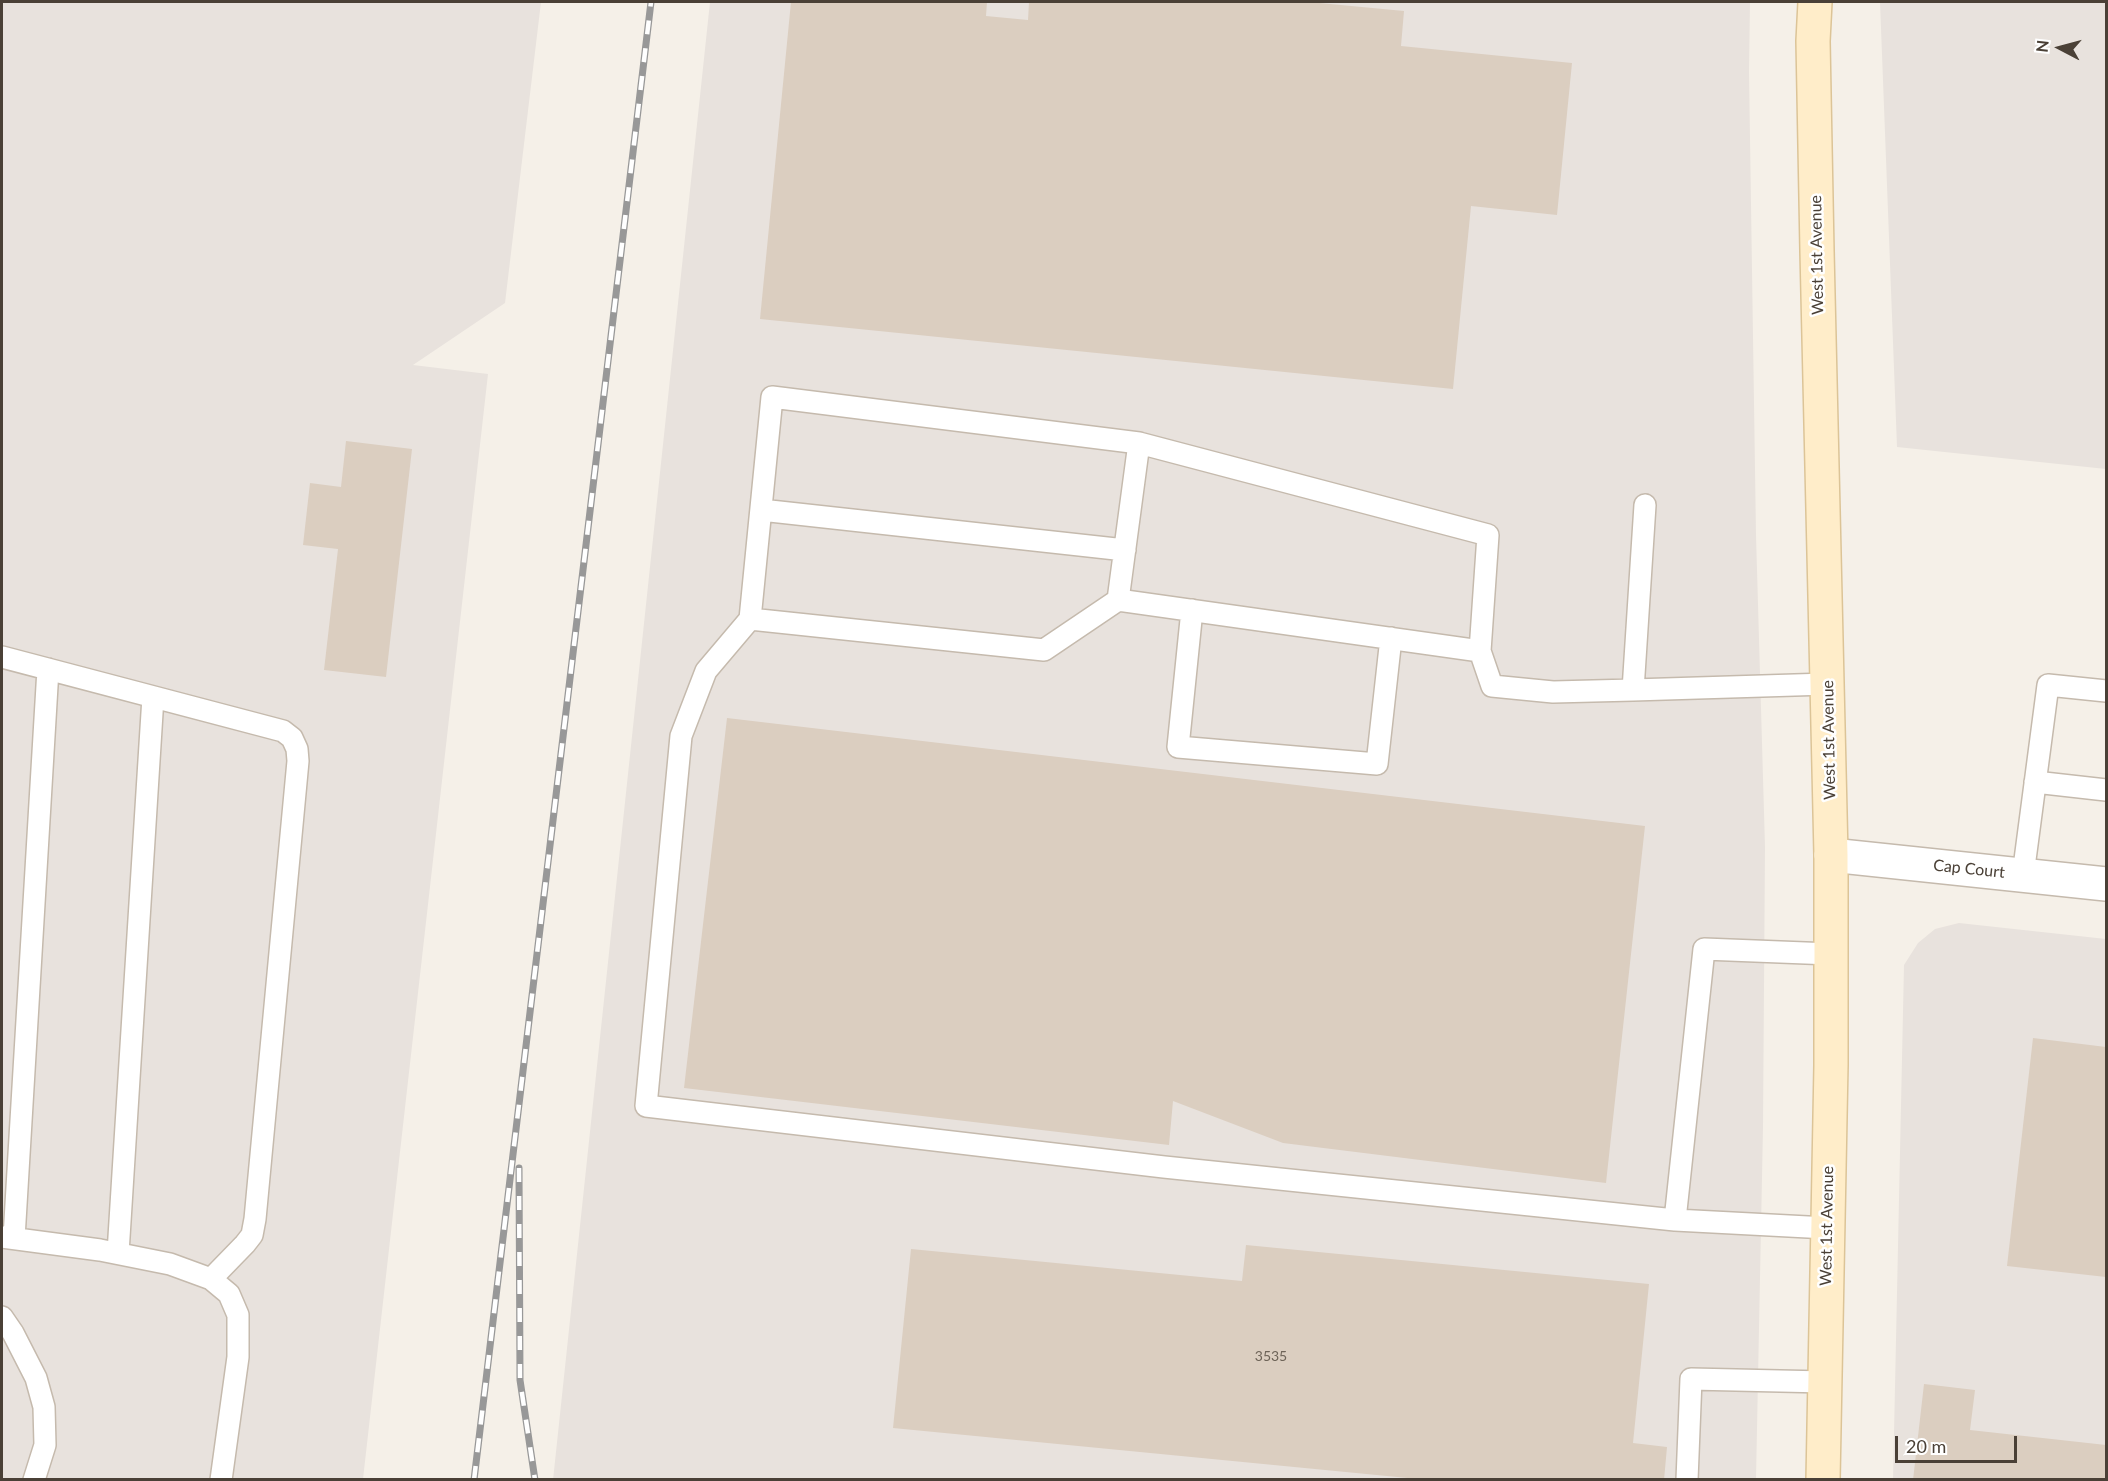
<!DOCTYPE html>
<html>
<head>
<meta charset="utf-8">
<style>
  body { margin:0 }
  #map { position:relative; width:2108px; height:1481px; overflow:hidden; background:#f5f0e8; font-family:Lato,sans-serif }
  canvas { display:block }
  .frame { position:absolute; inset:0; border:3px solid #4a4036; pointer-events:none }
  .north { position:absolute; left:2030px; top:18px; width:60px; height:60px; -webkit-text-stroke:4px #fff; paint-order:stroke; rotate:276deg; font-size:16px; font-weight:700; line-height:24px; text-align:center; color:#4a4036 }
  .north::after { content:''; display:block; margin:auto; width:21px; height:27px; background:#4a4036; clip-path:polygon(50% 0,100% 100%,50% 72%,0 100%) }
  .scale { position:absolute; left:1895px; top:1436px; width:122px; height:27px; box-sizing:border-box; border:3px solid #4a4036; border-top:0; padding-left:8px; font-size:18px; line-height:21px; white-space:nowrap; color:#4a4036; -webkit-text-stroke:4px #fff; paint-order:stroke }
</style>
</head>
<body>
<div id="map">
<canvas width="2108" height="1481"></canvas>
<div class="frame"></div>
<div class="north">N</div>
<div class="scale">20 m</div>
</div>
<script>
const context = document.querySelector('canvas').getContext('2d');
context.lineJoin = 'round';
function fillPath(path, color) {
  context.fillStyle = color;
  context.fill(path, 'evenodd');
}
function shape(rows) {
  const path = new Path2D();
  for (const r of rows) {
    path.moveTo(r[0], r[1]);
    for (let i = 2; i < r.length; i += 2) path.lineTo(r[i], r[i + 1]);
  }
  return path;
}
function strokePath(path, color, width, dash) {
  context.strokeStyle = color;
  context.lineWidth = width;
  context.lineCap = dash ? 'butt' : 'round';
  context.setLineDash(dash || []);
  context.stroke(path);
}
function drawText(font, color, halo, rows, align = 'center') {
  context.font = font + ' Lato,sans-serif';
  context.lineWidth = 5;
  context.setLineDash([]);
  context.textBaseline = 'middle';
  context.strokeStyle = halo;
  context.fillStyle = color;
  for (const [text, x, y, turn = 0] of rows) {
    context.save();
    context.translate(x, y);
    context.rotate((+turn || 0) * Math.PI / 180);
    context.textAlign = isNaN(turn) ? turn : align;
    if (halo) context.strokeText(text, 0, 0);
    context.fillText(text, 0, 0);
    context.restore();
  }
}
fillPath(shape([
  [2,2,541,2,505,303,413,365,488,374,363,1479,2,1480],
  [710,2,1750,2,1749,72,1756,535,1765,847,1763,1127,1756,1479,553,1480],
  [1880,2,2106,2,2106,469,1897,447],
  [1959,923,2106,939,2106,1479,1893,1480,1904,965,1918,943,1935,929]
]), '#e8e2dd');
fillPath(shape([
  [791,2,987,2,986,16,1028,20,1029,2,1309,2,1404,11,1401,46,1572,63,1557,215,1471,206,1453,389,760,319],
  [346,441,412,449,386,677,324,670,338,549,303,545,310,483,341,487],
  [727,718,1645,826,1606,1183,1283,1143,1173,1101,1169,1145,684,1088],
  [2033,1038,2106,1047,2106,1277,2007,1266],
  [1246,1245,1649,1284,1633,1443,1667,1447,1664,1480,1428,1480,893,1428,911,1249,1242,1281],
  [1924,1384,1975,1390,1970,1430,2106,1445,2106,1480,1913,1480]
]), '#dbcec0');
const lane = shape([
  [1645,505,1633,690,1827,684],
  [761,510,1125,550],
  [1118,600,1139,443],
  [1192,610,1178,747,1377,764,1391,638],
  [750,619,706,671,681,736,646,1106,1164,1167,1675,1220,1704,949,1831,954],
  [1480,651,1488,535,1139,443,772,397,750,619,1044,650,1118,600,1480,651,1492,686,1553,692,1633,690],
  [2,657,283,731,292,738,297,749,298,761,255,1219,252,1235,245,1244,211,1279],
  [2035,782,2106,790],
  [2023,875,2048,685,2106,691],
  [1675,1220,1827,1228],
  [2,1237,100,1250,170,1264,211,1279,229,1294,238,1315,238,1357,221,1480],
  [14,1238,48,669],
  [118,1253,153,697],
  [2,1317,13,1333,36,1378,44,1407,45,1445,34,1480],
  [1687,1480,1691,1379,1825,1382]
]);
const street = shape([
  [1831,855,2106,884]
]);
const secondary = shape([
  [1815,2,1813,41,1817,251,1831,855,1831,1065,1823,1480]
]);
strokePath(lane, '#c5baad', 24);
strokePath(street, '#c5baad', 36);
strokePath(secondary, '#dcc497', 36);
strokePath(lane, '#fff', 21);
strokePath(street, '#fff', 33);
strokePath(secondary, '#ffedc9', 33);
const rail = shape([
  [519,1168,520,1380,535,1480],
  [474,1480,651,2]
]);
strokePath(rail, '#989898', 7);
strokePath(rail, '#fff', 4.5, [14]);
drawText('14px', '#6e6458', null, [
  ["3535",1271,1356]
]);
drawText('16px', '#4a4036', '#fff', [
  ["West 1st Avenue",1817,255,-91],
  ["West 1st Avenue",1829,740,-91],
  ["Cap Court",1969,869,6],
  ["West 1st Avenue",1827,1226,-89]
]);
</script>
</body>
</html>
